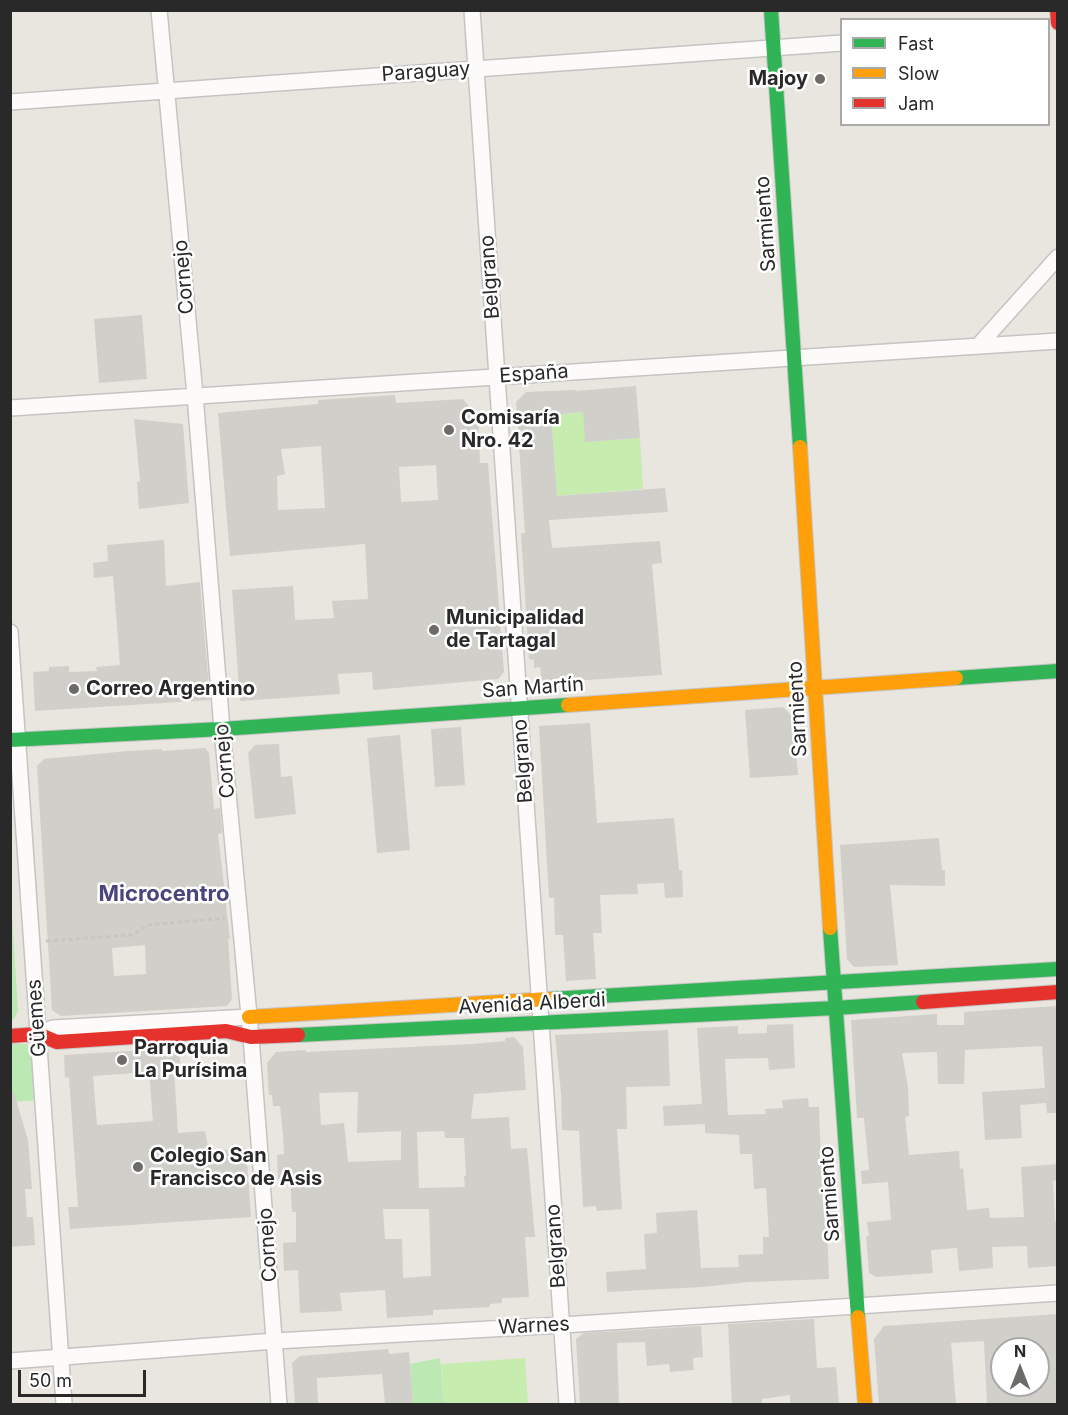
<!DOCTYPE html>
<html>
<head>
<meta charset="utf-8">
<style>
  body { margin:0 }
  #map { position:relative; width:1068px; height:1415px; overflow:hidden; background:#e8e6de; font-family:Inter,sans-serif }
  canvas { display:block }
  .frame { position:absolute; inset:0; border:12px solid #292929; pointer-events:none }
  .legend { position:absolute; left:840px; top:18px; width:210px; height:108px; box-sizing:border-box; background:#fff; border:2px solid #a9a9a9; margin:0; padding:8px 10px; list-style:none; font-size:18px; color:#292929 }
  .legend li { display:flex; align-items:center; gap:12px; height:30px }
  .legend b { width:30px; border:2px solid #a9a9a9 }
  .north { position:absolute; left:990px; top:1337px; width:60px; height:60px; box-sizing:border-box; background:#fff; border:2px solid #a9a9a9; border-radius:50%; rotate:0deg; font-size:16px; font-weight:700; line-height:24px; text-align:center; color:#292929 }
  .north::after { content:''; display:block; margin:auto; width:21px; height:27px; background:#6c6b68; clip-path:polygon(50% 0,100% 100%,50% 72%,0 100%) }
  .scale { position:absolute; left:18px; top:1370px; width:128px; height:27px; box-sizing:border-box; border:3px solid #292929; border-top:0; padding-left:8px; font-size:18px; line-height:21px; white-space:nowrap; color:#292929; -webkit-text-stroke:4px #fff; paint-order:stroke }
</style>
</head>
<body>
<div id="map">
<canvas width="1068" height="1415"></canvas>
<div class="frame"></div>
<ul class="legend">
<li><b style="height:8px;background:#30b455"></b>Fast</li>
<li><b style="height:8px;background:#ff9f0a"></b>Slow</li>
<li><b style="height:8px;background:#e5322d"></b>Jam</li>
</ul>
<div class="north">N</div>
<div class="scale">50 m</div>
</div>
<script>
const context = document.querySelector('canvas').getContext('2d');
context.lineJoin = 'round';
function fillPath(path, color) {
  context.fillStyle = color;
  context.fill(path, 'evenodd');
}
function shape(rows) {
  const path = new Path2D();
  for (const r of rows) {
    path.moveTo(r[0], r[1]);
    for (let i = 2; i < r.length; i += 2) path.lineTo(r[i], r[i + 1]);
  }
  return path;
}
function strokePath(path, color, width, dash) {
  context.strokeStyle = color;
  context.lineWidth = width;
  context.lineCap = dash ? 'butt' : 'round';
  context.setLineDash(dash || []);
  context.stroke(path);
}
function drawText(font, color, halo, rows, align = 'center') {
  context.font = font + ' Inter,sans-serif';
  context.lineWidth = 5;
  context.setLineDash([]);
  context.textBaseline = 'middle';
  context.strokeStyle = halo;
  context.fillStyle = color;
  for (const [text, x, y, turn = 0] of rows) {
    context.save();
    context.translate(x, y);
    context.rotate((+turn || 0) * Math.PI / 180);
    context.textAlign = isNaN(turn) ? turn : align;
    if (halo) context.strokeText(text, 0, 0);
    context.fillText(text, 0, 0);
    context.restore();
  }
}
fillPath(shape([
  [11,898,18,1011,14,1019,11,1021],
  [11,1044,27,1044,35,1050,38,1100,11,1102],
  [440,1358,444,1404,413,1404,410,1364]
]), '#bbe8b3');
fillPath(shape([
  [583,412,586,442,640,438,643,489,557,496,551,415],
  [525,1358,528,1404,444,1404,441,1364]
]), '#c6ecb0');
fillPath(shape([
  [142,315,147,379,99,383,94,319],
  [636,386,640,438,585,442,583,412,551,415,557,496,665,488,668,512,549,520,552,548,660,541,662,563,652,564,662,675,542,683,540,667,534,668,534,660,529,659,521,533,525,533,516,402,526,392,576,390,576,391],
  [395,395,396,403,463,399,478,417,480,463,488,463,504,672,498,679,373,690,372,672,338,674,340,694,240,701,232,590,293,586,295,620,334,618,332,601,368,599,365,544,230,556,218,413,318,404,318,400],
  [321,446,325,508,278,510,277,476,285,474,281,449],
  [436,465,438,500,401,502,399,467],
  [134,419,183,424,189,503,139,509,137,482,140,481],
  [164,540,166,586,200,582,210,700,35,711,33,672,49,671,49,667,69,666,69,672,97,671,96,667,120,665,113,576,94,578,93,563,108,561,107,545],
  [783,707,793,717,798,775,750,778,745,710],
  [590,723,597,823,674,818,679,870,682,870,683,897,665,898,664,883,637,884,638,894,600,895,602,933,593,933,596,979,566,981,563,935,555,935,554,898,549,898,539,726],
  [461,727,465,785,435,787,431,729],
  [400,735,410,850,377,853,367,738],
  [279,744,281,777,292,776,296,814,255,819,248,753,255,745],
  [205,748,209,753,214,809,220,808,222,833,218,834,220,851,230,939,228,939,232,999,227,1006,61,1016,52,1010,37,766,44,759,128,751,162,749,162,751],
  [145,945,146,974,114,976,112,948],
  [939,838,942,870,945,870,945,886,890,885,898,965,854,967,847,959,840,845],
  [1058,1006,1058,1113,1047,1113,1046,1103,1020,1105,1022,1138,985,1140,982,1092,1045,1088,1042,1046,965,1050,964,1084,938,1084,937,1052,902,1053,908,1087,909,1116,905,1117,909,1155,959,1151,960,1169,963,1168,967,1210,989,1208,990,1218,1024,1217,1021,1167,1058,1164,1058,1180,1053,1181,1055,1221,1058,1221,1058,1266,1028,1268,1027,1246,992,1247,993,1268,959,1271,957,1248,931,1250,933,1273,876,1277,869,1273,866,1236,869,1236,867,1222,891,1220,888,1182,862,1184,861,1171,869,1170,864,1118,857,1118,851,1020,937,1014,937,1025,964,1025,964,1012],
  [793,1024,795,1068,769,1070,768,1058,725,1059,728,1115,766,1114,765,1109,783,1108,782,1100,808,1098,809,1107,819,1107,822,1192,825,1223,827,1223,829,1279,749,1282,702,1287,607,1292,606,1272,646,1269,644,1234,657,1233,656,1213,697,1210,701,1268,739,1267,738,1255,763,1254,763,1237,769,1237,766,1188,754,1189,752,1154,740,1154,739,1135,705,1133,705,1124,664,1126,663,1106,702,1104,697,1028,738,1026,738,1034,767,1033,767,1025],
  [668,1030,670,1086,626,1087,627,1129,617,1129,622,1209,597,1211,596,1206,583,1207,579,1131,562,1130,561,1093,555,1035],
  [514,1037,523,1047,526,1090,474,1094,471,1119,509,1117,511,1149,527,1148,535,1237,525,1237,529,1297,502,1298,502,1303,490,1304,490,1307,433,1310,433,1315,387,1318,385,1290,340,1293,342,1311,300,1313,298,1270,284,1271,283,1243,296,1242,296,1212,292,1212,290,1179,278,1179,277,1155,284,1154,283,1135,280,1106,273,1106,272,1095,269,1095,267,1063,276,1052,306,1050,306,1052,472,1044,505,1041,505,1038],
  [358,1092,357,1133,401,1131,401,1160,348,1162,344,1123,321,1125,319,1093],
  [444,1131,445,1138,464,1138,466,1176,464,1176,465,1187,419,1188,417,1132],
  [383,1209,429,1209,431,1276,403,1278,402,1239,385,1239],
  [179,1048,181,1070,174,1070,178,1133,205,1131,209,1151,246,1148,251,1217,70,1229,68,1207,78,1207,69,1077,65,1078,64,1055],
  [149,1072,153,1121,97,1125,93,1076],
  [10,1093,14,1093,28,1140,32,1189,25,1189,27,1217,33,1217,35,1245,10,1247],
  [1058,1314,1058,1404,987,1404,984,1341,951,1343,956,1404,879,1404,874,1339,884,1326],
  [1002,1349,1038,1349,1038,1385,1002,1385],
  [814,1319,817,1368,836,1367,839,1404,790,1404,790,1395,762,1399,762,1404,732,1404,728,1324],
  [701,1326,703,1357,693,1358,694,1370,670,1372,669,1364,647,1366,645,1342,617,1343,619,1404,580,1404,576,1339,584,1333],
  [388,1349,389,1354,409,1352,413,1404,385,1404,382,1374,317,1378,318,1404,295,1404,292,1363,300,1356]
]), '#d1cfc9');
const street = shape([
  [159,10,195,395,222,729,251,1037,279,1404],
  [472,10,567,1404],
  [10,102,842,43],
  [978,346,1058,257],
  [10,408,1058,341],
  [10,632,64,1404],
  [38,1034,53,1028,249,1017],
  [10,1361,275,1341,562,1325,1058,1293]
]);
const fast = shape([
  [771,10,800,447],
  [956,678,1058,671],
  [10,740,222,729,568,705],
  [830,928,858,1317],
  [550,999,1058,969],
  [298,1035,835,1008,923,1002]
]);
const slow = shape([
  [800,447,830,928],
  [568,705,956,678],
  [249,1017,550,999],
  [858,1317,865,1404]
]);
const jam = shape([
  [1057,10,1058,23],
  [923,1002,1058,992],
  [10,1036,38,1034,57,1042,226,1031,251,1037,298,1035]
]);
strokePath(street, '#c5c4c4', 18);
strokePath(fast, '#c5c4c4', 16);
strokePath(slow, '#c5c4c4', 16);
strokePath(jam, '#c5c4c4', 16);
strokePath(shape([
  [46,941,133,935,148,925,225,918]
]), '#c6c6c5', 3, [4.5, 3]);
strokePath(street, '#fcfbfa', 15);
strokePath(fast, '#30b455', 14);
strokePath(slow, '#ff9f0a', 14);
strokePath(jam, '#e5322d', 14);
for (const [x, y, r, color] of [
  [820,79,6,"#6c6b68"],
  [449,430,6,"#6c6b68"],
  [434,630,6,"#6c6b68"],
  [74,689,6,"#6c6b68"],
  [122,1060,6,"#6c6b68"],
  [138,1167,6,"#6c6b68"]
]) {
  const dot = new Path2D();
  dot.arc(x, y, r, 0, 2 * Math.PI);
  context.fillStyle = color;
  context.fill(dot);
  strokePath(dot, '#fff', 2);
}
drawText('20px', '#292929', '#fff', [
  ["Paraguay",426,72,-4],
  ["Sarmiento",766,224,-94],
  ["Cornejo",184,277,-95],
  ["Belgrano",490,277,-94],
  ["España",534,374,-4],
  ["San Martín",533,688,-4],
  ["Sarmiento",798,709,-93],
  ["Cornejo",225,761,-95],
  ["Belgrano",523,761,-94],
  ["Avenida Alberdi",532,1004,-3],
  ["Güemes",37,1018,-94],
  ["Sarmiento",830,1194,-94],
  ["Cornejo",268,1245,-94],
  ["Belgrano",556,1246,-94],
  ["Warnes",534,1326,-3]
]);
drawText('bold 20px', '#292929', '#fff', [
  ["Majoy",808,79,"right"],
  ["Comisaría",461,418],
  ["Nro. 42",461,441],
  ["Municipalidad",446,618],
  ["de Tartagal",446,641],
  ["Correo Argentino",86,689],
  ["Parroquia",134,1048],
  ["La Purísima",134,1071],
  ["Colegio San",150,1156],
  ["Francisco de Asis",150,1179]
], 'left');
drawText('bold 22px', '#4a457d', '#fff', [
  ["Microcentro",164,894]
]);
</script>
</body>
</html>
